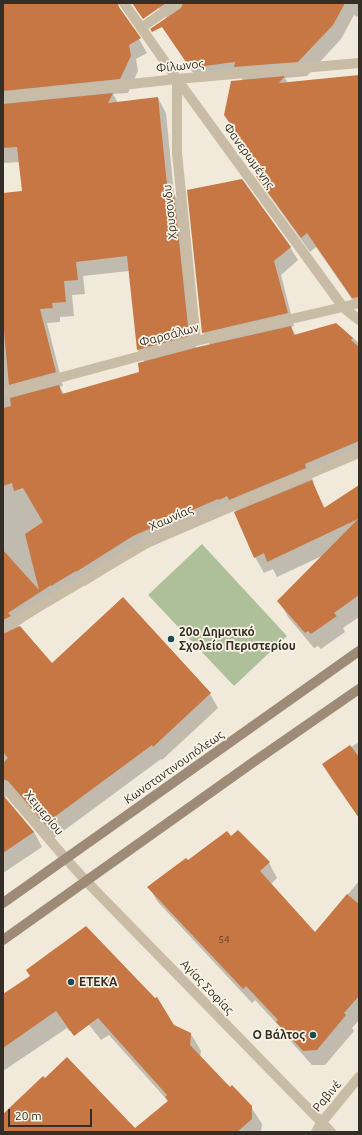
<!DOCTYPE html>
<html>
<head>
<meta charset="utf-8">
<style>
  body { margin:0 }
  #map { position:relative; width:362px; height:1135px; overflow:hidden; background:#f1eada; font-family:Ubuntu,sans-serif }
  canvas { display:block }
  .frame { position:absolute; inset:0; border:4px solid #352e27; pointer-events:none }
  .scale { position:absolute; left:8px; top:1109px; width:84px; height:18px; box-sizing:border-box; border:2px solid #352e27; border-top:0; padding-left:5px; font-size:12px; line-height:14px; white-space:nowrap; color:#352e27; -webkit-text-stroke:3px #f9f3e6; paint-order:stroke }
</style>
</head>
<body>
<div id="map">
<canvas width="362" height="1135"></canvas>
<div class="frame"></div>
<div class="scale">20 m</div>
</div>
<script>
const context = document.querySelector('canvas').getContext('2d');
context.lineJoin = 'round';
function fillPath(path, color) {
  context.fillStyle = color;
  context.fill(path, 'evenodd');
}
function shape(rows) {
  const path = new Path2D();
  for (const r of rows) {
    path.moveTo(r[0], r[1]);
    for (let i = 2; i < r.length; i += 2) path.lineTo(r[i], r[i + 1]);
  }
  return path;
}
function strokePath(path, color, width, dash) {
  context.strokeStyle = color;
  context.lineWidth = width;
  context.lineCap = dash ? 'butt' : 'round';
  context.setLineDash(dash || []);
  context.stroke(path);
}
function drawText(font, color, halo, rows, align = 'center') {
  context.font = font + ' Ubuntu,sans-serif';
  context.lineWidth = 3.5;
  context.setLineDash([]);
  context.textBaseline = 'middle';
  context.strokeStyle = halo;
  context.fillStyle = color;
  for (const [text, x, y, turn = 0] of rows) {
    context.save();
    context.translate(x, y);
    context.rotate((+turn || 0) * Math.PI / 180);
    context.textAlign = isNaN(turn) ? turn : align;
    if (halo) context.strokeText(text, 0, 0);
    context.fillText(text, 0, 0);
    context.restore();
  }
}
fillPath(shape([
  [202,544,287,636,234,686,148,595]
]), '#aec09a');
fillPath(shape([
  [3,3,108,3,139,39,147,53,136,59,138,71,128,93,113,94,118,103,158,98,166,113,174,194,182,208,196,349,210,345,203,333,188,191,290,247,298,260,281,275,294,326,291,327,296,335,337,324,359,343,359,458,312,478,314,482,312,483,325,508,359,486,359,617,343,628,345,632,321,649,318,646,314,648,288,617,279,601,324,555,277,577,273,569,264,573,255,557,236,510,141,551,85,586,85,584,60,598,18,626,52,664,210,694,218,708,162,760,161,759,54,838,7,794,5,798,34,832,42,847,3,873,3,194,23,192,20,162,3,163],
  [129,271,138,350,145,363,140,373,64,394,60,387,63,386,47,323,60,322,60,317,74,316,72,295,85,294,83,276],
  [155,3,359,3,359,14,357,17,354,15,341,39,307,76,285,78,288,83,359,76,359,309,316,247,310,252,266,191,258,177,266,176,233,130,225,115,243,81,240,76,197,79,183,57,169,21],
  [359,742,359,818,331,778,323,765],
  [238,831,269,863,277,878,271,884,315,934,359,881,359,1020,352,1028,354,1031,325,1065,312,1065,286,1036,279,1026,255,1000,252,1003,157,901,149,887,188,861,231,837],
  [3,995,174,1026,191,1034,201,1051,200,1057,230,1088,251,1107,262,1124,261,1132,3,1132,3,1116,135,1129,168,1101,109,1035,101,1040,86,1021,69,1031,67,1028,3,1071]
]), '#0003');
fillPath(shape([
  [3,3,118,3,119,7,141,38,129,45,131,56,120,79,3,91],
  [132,3,166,3,143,19],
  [183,3,345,3,333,25,298,62,234,67,235,62,197,67,196,64,188,65,162,27,152,32,150,29,181,8],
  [359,75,359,297,352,298,307,233,301,238,256,176,266,175,224,115,231,81,285,76,279,83],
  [113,93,108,103,158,97,168,194,174,193,189,336,137,350,127,256,76,262,78,280,64,281,66,302,52,303,53,308,40,309,56,372,9,385,3,321,3,193,22,191,17,147,3,148,3,104],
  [242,179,291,247,274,261,288,313,202,333,187,190],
  [336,323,353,338,351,340,359,347,359,441,305,464,306,468,229,500,227,496,219,500,218,499,133,536,76,572,76,571,51,586,51,585,8,613,11,616,3,620,3,550,39,590,25,534,43,522,23,488,14,491,12,483,3,486,3,408,11,406,10,398,59,385,62,394,139,372,138,363,198,347,291,326,294,335],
  [312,480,324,508,359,485,359,595,334,613,337,616,311,634,308,631,305,633,277,601,358,519,267,562,264,553,254,558,234,512],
  [123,597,211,693,153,747,152,745,45,824,8,781,3,779,3,763,8,758,3,752,3,634,20,626,52,663],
  [350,745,359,757,359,818,322,764],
  [3,795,34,832,3,853],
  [238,830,270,862,260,871,315,932,347,894,359,904,359,996,344,1013,346,1015,317,1050,303,1051,276,1022,278,1020,246,986,243,989,147,887,186,858,188,860,227,831,231,836],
  [86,926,155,998,157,997,174,1025,191,1033,190,1045,230,1087,232,1085,252,1106,252,1119,237,1132,3,1132,3,1114,43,1076,45,1078,67,1057,135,1128,168,1101,165,1097,167,1095,98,1018,74,1036,56,1011,3,1048,3,994,30,976,26,970]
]), '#c67744');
strokePath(shape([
  [124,3,177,79,343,307,359,320],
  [141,28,177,3],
  [177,79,177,153,196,341],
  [3,98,177,79,359,63],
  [3,393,196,341,343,307,359,303],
  [3,628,152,540,359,453],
  [3,785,66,859,87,882,331,1132],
  [316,1132,322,1122,359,1077]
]), '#c9bca6', 10);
strokePath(shape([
  [3,903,359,651],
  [3,940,252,763,359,689]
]), '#9d8b77', 10);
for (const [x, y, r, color] of [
  [171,639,4,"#1d4a57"],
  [71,982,4,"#1d4a57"],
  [313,1035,4,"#1d4a57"]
]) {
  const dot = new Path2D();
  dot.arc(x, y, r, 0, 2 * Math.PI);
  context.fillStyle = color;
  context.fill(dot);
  strokePath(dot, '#f9f3e6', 1.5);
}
drawText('10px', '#59402e', null, [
  ["54",224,940]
]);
drawText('12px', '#352e27', '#f9f3e6', [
  ["Φίλωνος",180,66,-6],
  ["Φανερωμένης",249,156,54],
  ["Χρυσονδυ",170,212,-96],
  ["Φαρσάλων",169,335,-15],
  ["Χαωνίας",171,518,-24],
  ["Κωνσταντινουπόλεως",174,767,-35],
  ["Χειμερίου",44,813,50],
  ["Αγίας Σοφίας",207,987,46],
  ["Ραβινέ",327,1096,-50]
]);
drawText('bold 12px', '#352e27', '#f9f3e6', [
  ["20ο Δημοτικό",179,632],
  ["Σχολείο Περιστερίου",179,646],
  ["ΕΤΕΚΑ",79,982],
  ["Ο Βάλτος",305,1035,"right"]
], 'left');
</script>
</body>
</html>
